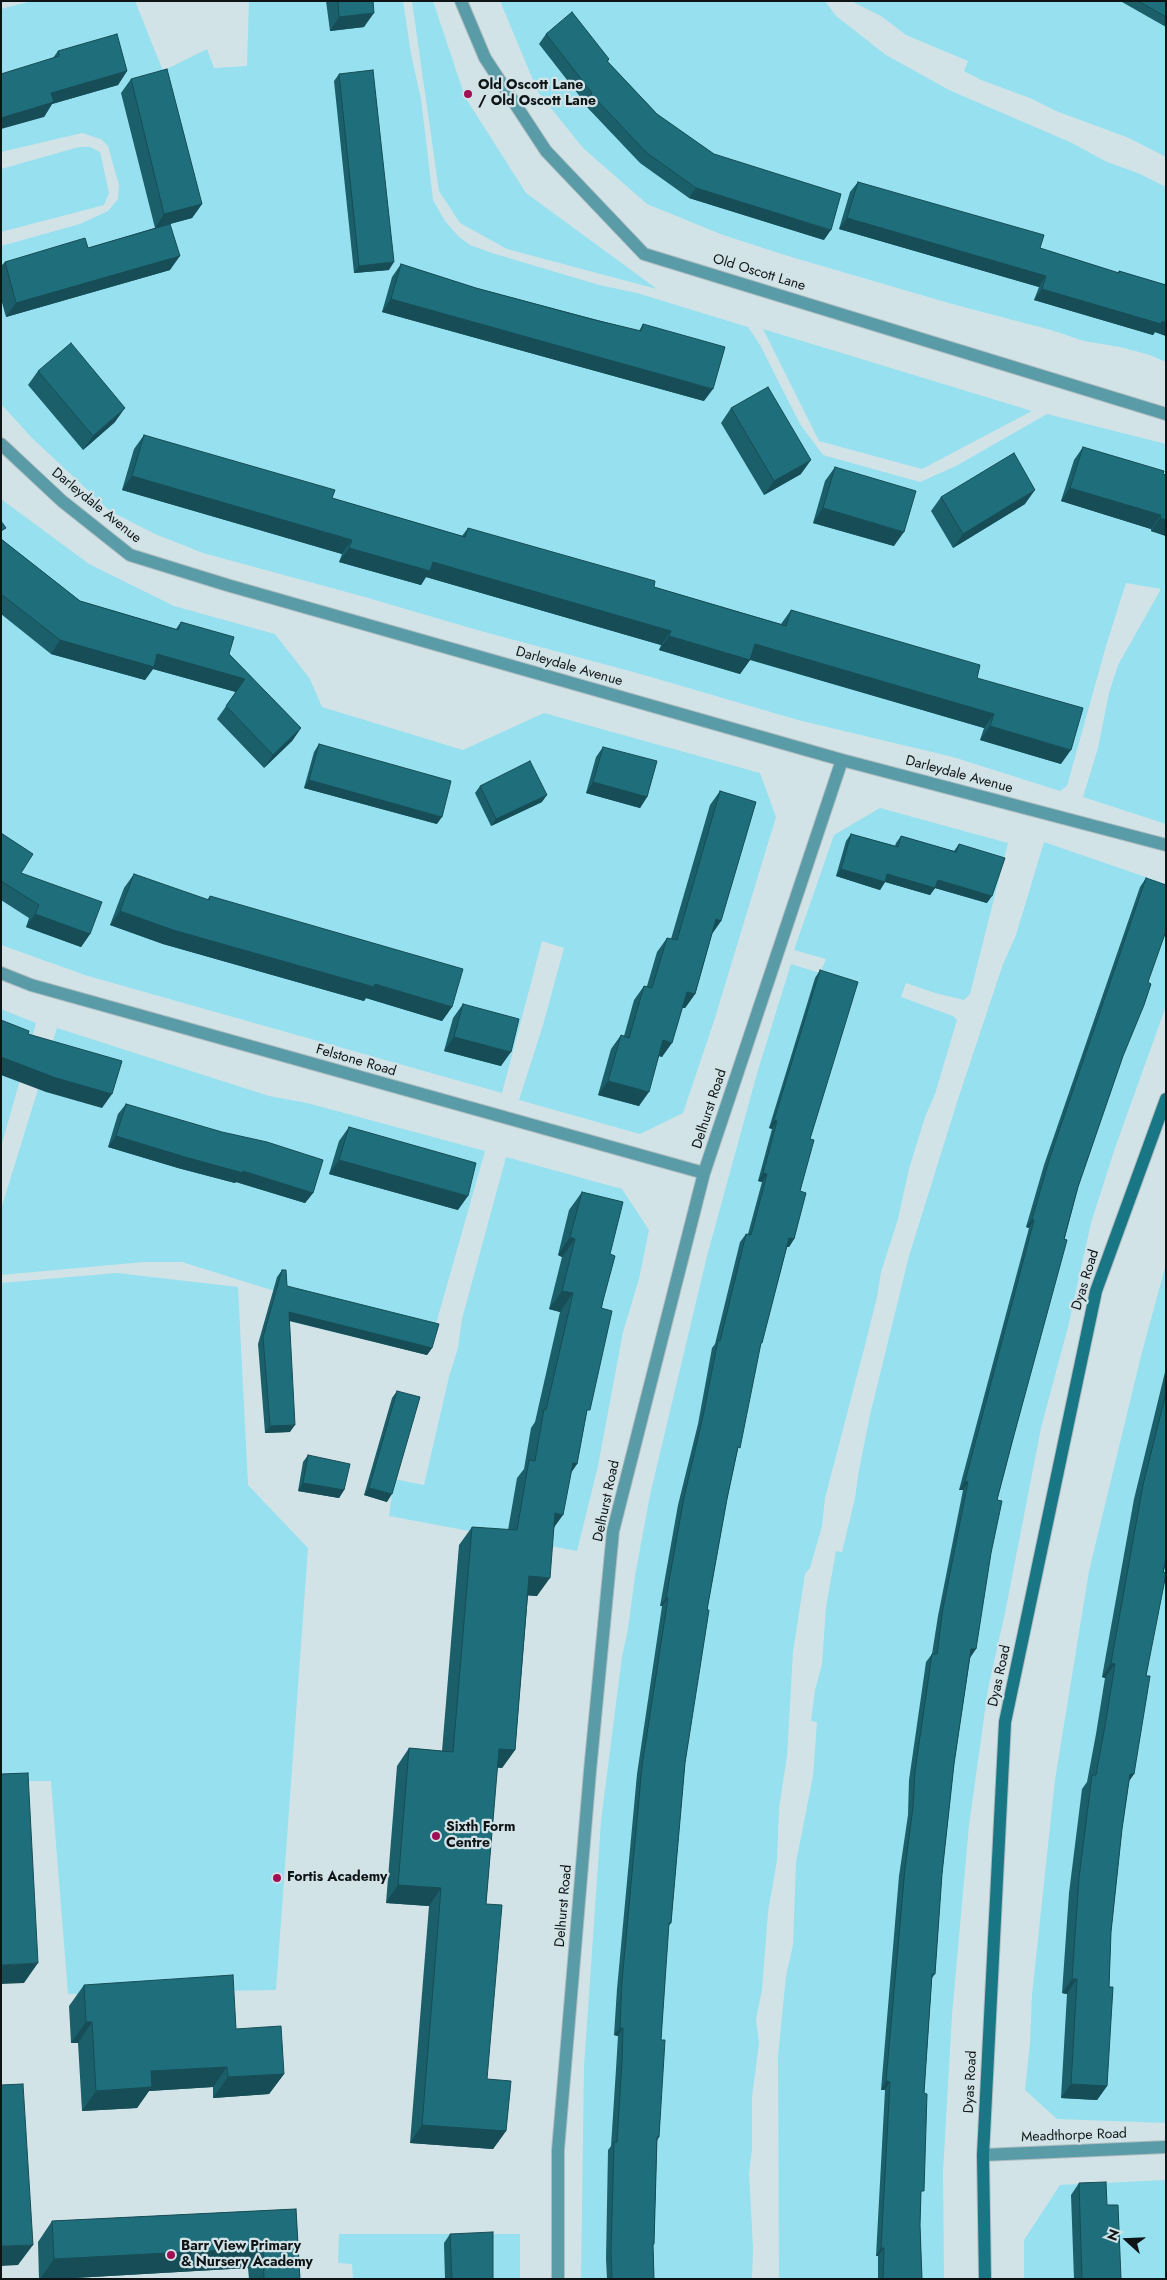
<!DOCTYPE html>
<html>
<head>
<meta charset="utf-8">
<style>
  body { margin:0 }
  #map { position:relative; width:1167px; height:2280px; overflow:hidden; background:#d2e3e7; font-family:Jost,sans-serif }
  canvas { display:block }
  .frame { position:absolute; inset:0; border:2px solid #0f1516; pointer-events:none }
  .north { position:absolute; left:1102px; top:2215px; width:50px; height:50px; -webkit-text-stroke:4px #d2e3e7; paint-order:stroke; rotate:290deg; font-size:14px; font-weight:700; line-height:20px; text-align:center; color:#0f1516 }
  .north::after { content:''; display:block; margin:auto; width:18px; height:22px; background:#0f1516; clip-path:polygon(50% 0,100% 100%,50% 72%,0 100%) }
</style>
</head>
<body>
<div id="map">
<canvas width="1167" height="2280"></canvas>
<div class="frame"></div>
<div class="north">N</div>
</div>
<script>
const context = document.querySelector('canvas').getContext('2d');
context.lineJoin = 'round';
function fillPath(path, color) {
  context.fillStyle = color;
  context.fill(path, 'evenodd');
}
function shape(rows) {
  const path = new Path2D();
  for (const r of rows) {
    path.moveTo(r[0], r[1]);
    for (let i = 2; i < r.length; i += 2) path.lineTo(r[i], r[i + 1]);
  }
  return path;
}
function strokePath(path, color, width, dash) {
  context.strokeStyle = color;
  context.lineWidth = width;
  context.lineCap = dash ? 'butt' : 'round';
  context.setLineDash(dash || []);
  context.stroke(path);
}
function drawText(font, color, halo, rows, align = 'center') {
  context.font = font + ' Jost,sans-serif';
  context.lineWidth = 4.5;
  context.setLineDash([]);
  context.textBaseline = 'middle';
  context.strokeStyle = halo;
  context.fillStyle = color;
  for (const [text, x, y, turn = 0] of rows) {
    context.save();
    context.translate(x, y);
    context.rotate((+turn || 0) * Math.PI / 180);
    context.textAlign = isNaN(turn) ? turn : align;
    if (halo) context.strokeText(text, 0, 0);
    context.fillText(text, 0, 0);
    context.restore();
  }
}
fillPath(shape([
  [32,1,135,1,163,71,207,49,214,68,247,66,249,1,403,1,411,54,421,99,433,200,445,221,459,237,470,245,492,253,599,285,637,293,748,327,760,345,800,424,823,455,920,482,956,466,1047,414,1166,444,1166,824,1083,797,1098,748,1109,693,1118,665,1161,589,1126,583,1106,646,1067,786,1060,791,953,757,798,720,637,673,477,630,365,597,203,553,155,534,110,511,32,438,1,404,1,246,80,224,108,211,118,199,119,185,113,164,108,146,101,139,82,133,1,152,1,9],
  [412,1,433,1,465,97,526,193,657,289,507,249,460,223,439,191],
  [500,1,825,1,836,16,886,55,949,90,1072,143,1107,162,1138,173,1166,187,1166,362,1150,355,1120,347,1084,341,1051,330,952,304,788,256,723,235,647,204,583,148,538,92],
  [851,1,1166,1,1166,157,1129,138,1056,111,1030,98,981,80,964,71,968,61,906,35,881,16],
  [79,147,90,147,100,152,109,193,104,205,1,232,1,169],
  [763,329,1032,411,922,469,819,441],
  [1,499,89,564,174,606,275,634,310,679,322,707,463,750,544,713,760,773,776,817,714,1021,683,1113,640,1134,519,1100,543,1025,564,948,542,941,502,1093,88,976,1,945],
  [880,808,1008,843,970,994,964,1000,935,993,906,983,901,997,953,1016,957,1020,935,1094,925,1117,909,1169,898,1219,881,1272,877,1297,864,1349,825,1498,822,1526,810,1568,805,1574,793,1652,787,1756,779,1808,777,1860,768,1912,762,1990,756,2019,759,2043,752,2097,752,2149,749,2173,753,2248,752,2279,581,2279,584,2067,601,1821,622,1657,628,1629,635,1576,650,1495,707,1256,758,1070,791,964,820,973,826,959,794,950,834,835],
  [1044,842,1166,884,1166,1006,1115,1148,1091,1223,1068,1327,1041,1428,1005,1613,988,1689,969,1825,952,2015,943,2172,944,2279,779,2279,778,2056,786,1976,793,1945,796,1862,813,1776,817,1722,811,1721,815,1690,822,1664,826,1607,836,1551,842,1552,855,1498,859,1470,870,1415,909,1256,958,1099,1003,964,1016,935],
  [1,1009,36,1023,1,1147],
  [57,1028,269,1096,307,1103,485,1151,434,1331,281,1293,182,1262,144,1262,1,1275,1,1209],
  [506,1157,622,1189,649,1230,639,1279,623,1332,598,1466,577,1551,389,1516,394,1479,424,1485,449,1377,458,1348,462,1319],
  [1166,1264,1166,2123,1057,2119,1025,2090,1030,2043,1032,1995,1055,1780,1089,1571,1141,1356],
  [117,1273,238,1287,248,1485,308,1548,276,1990,68,1994,51,1781,1,1781,1,1283],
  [1166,2180,1166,2279,1024,2279,1024,2240,1060,2185],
  [339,2234,520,2234,520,2279,353,2279,352,2264,338,2263]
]), '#96e0ef');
const street = shape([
  [461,1,485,58,546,151,644,254,1166,414],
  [1,444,62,501,130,555,227,585,842,760,1166,845],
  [1,973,31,985,704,1173],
  [983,2155,1166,2147],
  [558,2279,558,2150,590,1771,613,1531,704,1173,842,760]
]);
const secondary = shape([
  [985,2279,983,2155,1005,1722,1096,1291,1166,1099]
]);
strokePath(street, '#afbec1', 14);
strokePath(secondary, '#afbec1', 14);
strokePath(street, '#5a9ba8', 12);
strokePath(secondary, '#197685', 12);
fillPath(shape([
  [326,1,373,1,364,27,330,31],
  [1123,1,1166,1,1166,27,1122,2],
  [546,34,609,59,608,62,657,114,824,240,689,198,640,163,584,104,585,103,539,44],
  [58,51,127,71,118,85,52,104,44,117,53,58],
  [339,74,389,270,354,273,334,81],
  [131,79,202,204,192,218,170,224,170,270,6,317,1,299,1,266,5,262,88,248,155,228,121,93],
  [858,182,1040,248,1118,273,1119,271,1166,285,1166,336,1155,332,1153,335,1034,300,1039,287,839,229,850,192],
  [401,264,476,288,639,331,643,324,704,401,382,312,392,277],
  [38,371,115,422,83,450,28,385],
  [731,408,801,474,764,495,721,423],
  [144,435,332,498,462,536,468,528,654,587,781,624,791,610,977,678,1061,764,980,740,984,728,750,660,740,674,659,650,661,645,426,577,421,585,339,562,342,554,122,490,134,449],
  [1083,447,1163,474,1166,536,1151,531,1151,529,1061,501,1074,460],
  [835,467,894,546,813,523,825,481],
  [941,497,1025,504,953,548,931,511],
  [1,539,80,601,176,629,181,622,229,654,301,728,292,741,264,768,217,719,236,692,153,669,145,680,51,654,1,614],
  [319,744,437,824,304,788,314,752],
  [603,747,647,797,640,808,586,793,596,757],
  [480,786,542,802,491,826,475,793],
  [720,791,721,921,712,934,695,994,685,1008,682,1008,662,1057,659,1056,639,1106,598,1095,611,1049,621,1035,624,1036,634,1000,644,986,647,986,657,952,667,938,671,939,710,805],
  [1,833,21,873,90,934,81,947,26,927,29,918,1,900],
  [851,834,895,846,896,843,901,836,954,851,959,844,987,903,935,888,930,895,885,882,880,890,836,876,846,841],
  [134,874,207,900,210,896,452,1007,442,1021,366,998,364,1001,163,944,110,925,124,888],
  [1146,878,1148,982,1078,1187,1014,1435,997,1500,991,1553,970,1658,954,1764,942,1874,935,1974,932,1978,924,2093,920,2225,922,2279,878,2279,878,2256,876,2256,885,2090,881,2090,899,1876,908,1815,909,1780,926,1662,932,1654,938,1616,963,1490,959,1490,1029,1228,1026,1227,1044,1165,1140,887],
  [820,970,810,1139,800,1191,794,1239,789,1247,787,1247,760,1347,727,1499,707,1610,685,1763,671,1923,668,1927,661,2040,659,2137,657,2141,654,2244,653,2246,654,2279,607,2279,606,2259,608,2150,611,2146,616,2069,618,2036,614,2035,617,1989,637,1774,662,1606,660,1606,678,1505,698,1424,712,1348,715,1344,740,1242,746,1234,748,1234,762,1182,758,1181,772,1129,769,1128,815,978],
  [463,1004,501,1066,444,1051,453,1018],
  [126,1104,313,1193,305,1203,236,1182,235,1183,178,1168,108,1147,118,1114],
  [349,1127,458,1210,329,1174,339,1141],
  [582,1192,610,1254,586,1416,577,1464,571,1473,554,1528,537,1596,528,1595,515,1750,502,1768,497,1767,486,1904,487,2079,506,2131,493,2149,410,2143,429,1906,386,1903,397,1766,409,1748,442,1751,459,1545,472,1527,508,1530,517,1478,524,1469,531,1428,535,1422,560,1312,549,1309,562,1257,558,1255,569,1210],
  [282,1270,287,1286,432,1348,427,1355,289,1321,290,1432,265,1433,258,1344,277,1277],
  [1166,1368,1166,1560,1146,1676,1134,1774,1129,1781,1122,1829,1111,1932,1109,1987,1107,2086,1097,2100,1061,2098,1067,1994,1062,1993,1069,1893,1082,1789,1087,1782,1096,1734,1105,1678,1102,1677,1134,1499],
  [397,1391,387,1502,364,1495,392,1398],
  [308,1455,344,1490,339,1498,298,1491,303,1462],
  [84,1985,236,2029,284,2074,269,2094,213,2098,213,2087,149,2091,137,2108,82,2111,78,2043,71,2043,69,2006],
  [1079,2183,1107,2205,1121,2279,1074,2279,1071,2195],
  [296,2209,300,2279,249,2279,248,2268,57,2279,39,2279,38,2242,52,2221],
  [450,2234,493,2279,445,2279,444,2243]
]), '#1b5f6a');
fillPath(shape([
  [374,13,364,27,330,31,339,17],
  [127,71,118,85,52,104,44,117,1,129,1,118,51,93],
  [696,188,831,230,824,240,689,198],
  [202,204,192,218,155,228,164,214],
  [847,218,1046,276,1039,287,839,229],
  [180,256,170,270,6,317,16,303],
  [394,262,389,270,354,273,359,266],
  [1042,289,1166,323,1166,336,1155,332,1153,335,1034,300],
  [391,299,713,389,704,401,382,312],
  [125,408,115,422,83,450,93,436],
  [811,460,801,474,764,495,774,481],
  [132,476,352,540,342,554,122,490],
  [1070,488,1161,515,1151,529,1061,501],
  [1035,490,1025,504,953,548,963,534],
  [823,508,904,532,894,546,813,523],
  [1160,518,1166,520,1166,536,1151,531],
  [349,548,433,562,671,631,661,645,426,577,421,585,339,562],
  [669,636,750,660,740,674,659,650],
  [60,640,157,654,245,679,236,692,153,669,145,680,51,654],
  [755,644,994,714,984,728,745,658],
  [990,726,1071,750,1061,764,980,740],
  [301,728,292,741,264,768,273,755],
  [309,780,442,817,437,824,304,788],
  [593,782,647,797,640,808,586,793],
  [547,795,542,802,491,826,496,819],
  [841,869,885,882,880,890,836,876],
  [887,874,938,880,992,896,987,903,935,888,930,895,882,881],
  [120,911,375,984,452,1007,442,1021,366,998,364,1001,163,944,110,925],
  [35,914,90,934,81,947,26,927],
  [716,919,721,921,711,935],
  [687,992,695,994,685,1008,677,1006],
  [454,1037,511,1052,501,1066,444,1051],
  [663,1040,672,1043,662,1057,654,1054],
  [1,1057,112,1094,102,1108,46,1092,1,1075],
  [608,1081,649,1092,639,1106,598,1095],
  [774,1120,777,1121,772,1129,769,1128],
  [116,1136,243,1171,313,1193,305,1203,236,1182,235,1183,178,1168,108,1147],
  [339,1160,468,1196,458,1210,329,1174],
  [763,1173,767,1174,762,1182,758,1181],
  [1032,1219,1034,1220,1029,1228,1026,1227],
  [570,1237,575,1239,562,1257,558,1255],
  [789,1238,794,1239,789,1247,784,1246],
  [562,1291,573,1293,560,1312,549,1309],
  [289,1312,432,1348,427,1355,284,1319],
  [295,1425,290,1432,265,1433,270,1426],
  [573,1463,577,1464,564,1482],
  [965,1481,968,1482,963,1490,959,1490],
  [303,1483,344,1490,339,1498,298,1491],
  [369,1488,392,1494,387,1502,364,1495],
  [555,1513,563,1515,550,1533],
  [529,1576,550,1578,537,1596,517,1595],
  [666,1598,668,1598,662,1606,660,1606],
  [971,1649,976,1649,970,1658],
  [1111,1663,1115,1664,1105,1678,1102,1677],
  [499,1749,515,1750,502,1768,486,1767],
  [1130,1774,1134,1774,1124,1788],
  [398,1885,441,1888,429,1906,386,1903],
  [38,1963,24,1983,1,1984,1,1965],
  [1072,1979,1077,1979,1067,1994,1062,1993],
  [86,2022,92,2022,78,2043,71,2043],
  [620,2028,623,2028,618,2036,614,2035],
  [227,2067,213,2087,149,2091,137,2108,82,2111,96,2091,151,2071],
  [284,2074,269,2094,213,2098,228,2077],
  [886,2081,890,2082,885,2090,881,2090],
  [1071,2084,1107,2086,1097,2100,1061,2098],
  [422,2125,506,2131,493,2149,410,2143],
  [33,2245,18,2265,1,2266,1,2246],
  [263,2248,248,2268,57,2279,40,2279,54,2259],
  [881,2248,884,2248,878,2256,876,2256]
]), '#164d56');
const building = shape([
  [338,1,373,1,374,13,339,17,338,1],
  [1138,1,1166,1,1166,17,1138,1],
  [572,12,609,59,607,61,657,114,714,154,841,194,831,230,696,188,647,153,591,94,592,93,546,34,572,12],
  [117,34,127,71,51,93,54,102,1,118,1,74,59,56,58,51,117,34],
  [167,69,202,204,164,214,131,79,167,69],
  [373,70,394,262,359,266,339,74,373,70],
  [858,182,1044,235,1040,248,1119,273,1119,271,1166,285,1166,323,1162,321,1161,324,1042,289,1046,276,847,218,858,182],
  [170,224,180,256,16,303,5,262,85,238,88,248,170,224],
  [401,264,476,288,595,320,641,331,643,324,725,347,713,389,391,299,401,264],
  [71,343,125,408,93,436,38,371,71,343],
  [768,387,811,460,774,481,731,408,768,387],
  [144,435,335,490,332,498,465,537,468,528,655,581,654,587,786,626,791,610,980,665,977,678,1083,708,1071,750,990,726,994,714,755,644,750,660,669,636,671,631,433,562,430,571,349,548,352,540,132,476,144,435],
  [1083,447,1164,471,1163,474,1166,475,1166,520,1160,518,1161,515,1070,488,1083,447],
  [1014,453,1035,490,963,534,941,497,1014,453],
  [835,467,916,491,904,532,823,508,835,467],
  [1,521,6,528,1,531,1,521],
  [1,539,80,601,178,630,181,622,234,637,229,654,301,728,273,755,226,706,245,679,157,654,154,667,60,640,1,594,1,539],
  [319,744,451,781,442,817,309,780,319,744],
  [603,747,657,761,647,797,593,782,603,747],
  [530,761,547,795,496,819,480,786,530,761],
  [720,791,756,802,721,921,716,919,695,994,687,992,672,1043,663,1040,649,1092,608,1081,621,1035,629,1038,644,986,652,988,667,938,677,940,720,791],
  [1,833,33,854,21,873,102,902,90,934,35,914,39,905,1,881,1,833],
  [851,834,898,847,901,836,956,852,959,844,1005,858,992,896,938,880,935,888,887,874,885,882,841,869,851,834],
  [134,874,209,900,210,896,463,969,452,1007,375,984,374,987,173,930,120,911,134,874],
  [1146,878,1166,885,1166,931,1148,982,1151,984,1144,1005,1123,1056,1078,1187,1064,1239,1067,1240,1014,1435,997,1500,1002,1501,991,1553,976,1649,971,1649,954,1764,942,1874,935,1974,932,1974,924,2093,927,2094,924,2191,921,2191,920,2225,922,2279,883,2279,884,2248,881,2248,890,2082,886,2081,905,1868,913,1807,915,1771,932,1654,937,1654,943,1608,968,1482,965,1481,1034,1220,1032,1219,1050,1157,1146,878],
  [820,970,858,982,810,1139,814,1140,800,1191,806,1193,794,1239,789,1238,762,1343,761,1343,740,1448,738,1447,727,1499,707,1610,709,1610,685,1763,671,1923,669,1923,661,2040,665,2040,659,2137,657,2137,654,2244,653,2244,654,2279,612,2279,611,2252,614,2142,617,2142,622,2061,623,2028,620,2028,622,1981,642,1766,668,1598,666,1598,684,1497,703,1416,718,1340,720,1341,746,1234,751,1235,767,1174,763,1173,777,1121,774,1120,820,970],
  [463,1004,519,1019,511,1052,454,1037,463,1004],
  [1,1020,29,1031,28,1034,122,1061,112,1094,56,1078,1,1057,1,1020],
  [126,1104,222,1132,267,1142,323,1160,313,1193,243,1171,243,1173,185,1157,116,1136,126,1104],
  [349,1127,476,1163,468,1196,339,1160,349,1127],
  [582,1192,623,1202,610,1254,615,1256,601,1308,612,1311,590,1410,587,1410,577,1464,573,1463,563,1515,555,1513,550,1578,529,1576,515,1750,499,1749,486,1904,502,1905,487,2079,511,2081,506,2131,422,2125,441,1888,398,1885,409,1748,453,1752,472,1527,517,1530,529,1460,535,1461,544,1409,546,1410,573,1293,562,1291,575,1239,570,1237,582,1192],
  [282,1270,286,1270,287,1286,439,1324,432,1348,289,1312,295,1425,270,1426,263,1337,282,1270],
  [397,1391,420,1397,392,1494,369,1488,397,1391],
  [1166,1393,1166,1560,1163,1572,1166,1573,1166,1574,1146,1676,1150,1676,1134,1774,1130,1774,1122,1829,1111,1932,1109,1987,1113,1987,1107,2086,1071,2084,1077,1979,1072,1979,1079,1878,1092,1775,1096,1775,1106,1720,1115,1664,1111,1663,1143,1485,1166,1393],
  [308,1455,350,1464,344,1490,303,1483,308,1455],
  [28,1773,38,1963,1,1965,1,1774,28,1773],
  [233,1975,236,2029,281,2026,284,2074,228,2077,227,2067,151,2071,152,2087,96,2091,92,2022,86,2022,84,1985,233,1975],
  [23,2084,33,2245,1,2246,1,2085,23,2084],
  [1106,2182,1107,2205,1118,2205,1121,2279,1082,2279,1079,2183,1106,2182],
  [296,2209,300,2279,264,2279,263,2248,54,2259,52,2221,296,2209],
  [493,2232,493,2279,452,2279,450,2234,493,2232]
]);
fillPath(building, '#1f6e7b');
strokePath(building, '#164d56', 1);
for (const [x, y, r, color] of [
  [468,94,5,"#a21054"],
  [436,1836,5,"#a21054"],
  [277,1878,5,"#a21054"],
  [171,2255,5,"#a21054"]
]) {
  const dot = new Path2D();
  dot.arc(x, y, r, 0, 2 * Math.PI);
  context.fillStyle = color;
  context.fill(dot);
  strokePath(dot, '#d2e3e7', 2);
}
drawText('bold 14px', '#0f1516', '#d2e3e7', [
  ["Old Oscott Lane",478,86],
  ["/ Old Oscott Lane",478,102],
  ["Sixth Form",446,1828],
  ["Centre",446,1844],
  ["Fortis Academy",287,1878],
  ["Barr View Primary",181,2247],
  ["& Nursery Academy",181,2263]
], 'left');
drawText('14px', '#0f1516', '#d2e3e7', [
  ["Old Oscott Lane",759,273,17],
  ["Darleydale Avenue",96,506,39],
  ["Darleydale Avenue",569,667,16],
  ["Darleydale Avenue",959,775,15],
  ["Felstone Road",356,1061,16],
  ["Delhurst Road",710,1109,-72],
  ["Dyas Road",1086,1280,-73],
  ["Delhurst Road",607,1501,-78],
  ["Dyas Road",1000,1676,-78],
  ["Delhurst Road",564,1906,-85],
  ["Dyas Road",971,2082,-87],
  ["Meadthorpe Road",1074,2136,-2]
]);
</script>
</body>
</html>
